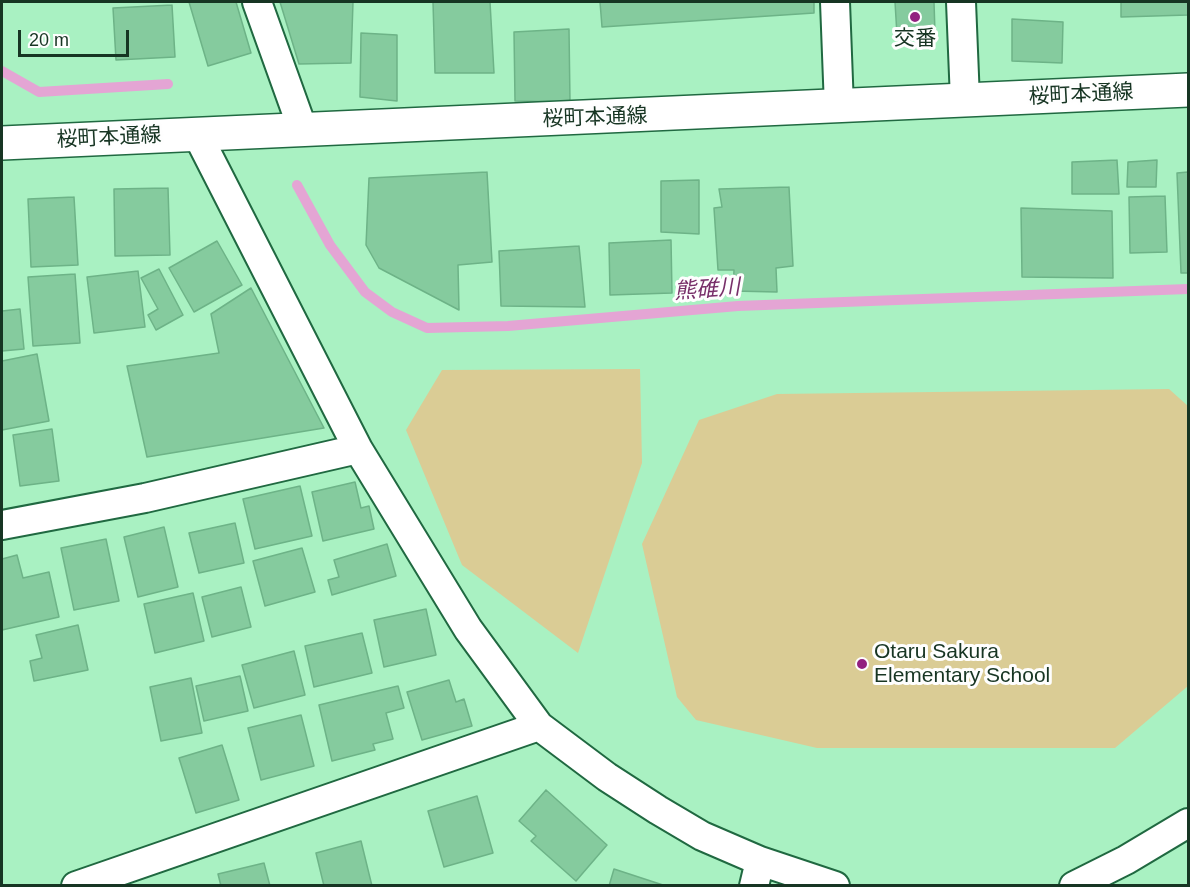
<!DOCTYPE html>
<html>
<head>
<meta charset="utf-8">
<style>
  body { margin:0 }
  #map { position:relative; width:1190px; height:887px; overflow:hidden; background:#a9f1c2; font-family:Helvetica,sans-serif }
  canvas { display:block }
  .frame { position:absolute; inset:0; border:3px solid #173523; pointer-events:none }
  .scale { position:absolute; left:18px; top:30px; width:111px; height:27px; box-sizing:border-box; border:3px solid #173523; border-top:0; padding-left:8px; font-size:18px; line-height:21px; white-space:nowrap; color:#173523; -webkit-text-stroke:4px #fefefe; paint-order:stroke }
</style>
</head>
<body>
<div id="map">
<canvas width="1190" height="887"></canvas>
<div class="frame"></div>
<div class="scale">20 m</div>
</div>
<script>
const context = document.querySelector('canvas').getContext('2d');
context.lineJoin = 'round';
function fillPath(path, color) {
  context.fillStyle = color;
  context.fill(path, 'evenodd');
}
function shape(rows) {
  const path = new Path2D();
  for (const r of rows) {
    path.moveTo(r[0], r[1]);
    for (let i = 2; i < r.length; i += 2) path.lineTo(r[i], r[i + 1]);
  }
  return path;
}
function strokePath(path, color, width, dash) {
  context.strokeStyle = color;
  context.lineWidth = width;
  context.lineCap = dash ? 'butt' : 'round';
  context.setLineDash(dash || []);
  context.stroke(path);
}
function drawText(font, color, halo, rows, align = 'center') {
  context.font = font + ' Helvetica,"Noto Sans JP",sans-serif';
  context.lineWidth = 6;
  context.setLineDash([]);
  context.textBaseline = 'middle';
  context.strokeStyle = halo;
  context.fillStyle = color;
  for (const [text, x, y, turn = 0] of rows) {
    context.save();
    context.translate(x, y);
    context.rotate((+turn || 0) * Math.PI / 180);
    context.textAlign = isNaN(turn) ? turn : align;
    if (halo) context.strokeText(text, 0, 0);
    context.fillText(text, 0, 0);
    context.restore();
  }
}
fillPath(shape([
  [640,369,642,463,578,653,462,565,406,430,442,370],
  [1169,389,1188,406,1188,686,1115,748,817,748,696,720,677,697,642,544,699,420,777,394]
]), '#dacc95');
strokePath(shape([
  [2,71,39,92,168,84],
  [297,185,330,245,365,292,392,312,427,328,508,326,738,306,1188,289]
]), '#e4a5d4', 10);
const building = shape([
  [189,2,236,2,251,53,208,66,189,2],
  [280,2,353,2,351,63,299,64,280,2],
  [433,2,490,2,494,73,435,73,433,2],
  [600,2,814,2,814,13,602,27,600,2],
  [895,2,934,2,935,33,897,35,895,2],
  [1121,2,1188,2,1188,15,1121,17,1121,2],
  [172,5,175,57,116,60,113,8,172,5],
  [1012,19,1063,22,1062,63,1012,61,1012,19],
  [569,29,570,102,515,101,514,32,569,29],
  [361,33,397,35,397,101,360,97,361,33],
  [1117,160,1119,194,1072,194,1072,162,1117,160],
  [1157,160,1156,187,1127,187,1128,162,1157,160],
  [487,172,492,262,458,265,459,310,379,268,366,245,369,178,487,172],
  [1188,172,1188,273,1181,273,1177,173,1188,172],
  [699,180,699,234,661,232,661,181,699,180],
  [789,187,793,266,776,268,777,292,733,291,734,270,718,270,714,208,722,207,719,189,789,187],
  [168,188,170,255,115,256,114,189,168,188],
  [1165,196,1167,252,1130,253,1129,197,1165,196],
  [74,197,78,265,31,267,28,199,74,197],
  [1021,208,1112,211,1113,278,1022,277,1021,208],
  [671,240,672,293,610,295,609,243,671,240],
  [217,241,242,285,194,312,169,268,217,241],
  [579,246,585,307,501,306,499,251,579,246],
  [159,269,183,315,156,330,148,315,158,309,141,278,159,269],
  [138,271,145,327,94,333,87,277,138,271],
  [75,274,80,343,33,346,28,277,75,274],
  [251,288,324,428,147,457,127,366,219,353,211,314,251,288],
  [20,309,24,349,2,351,2,311,20,309],
  [37,354,49,421,2,430,2,361,37,354],
  [52,429,59,481,20,486,13,435,52,429],
  [355,482,361,508,369,506,374,529,323,541,312,492,355,482],
  [300,486,312,536,255,549,243,499,300,486],
  [235,523,244,563,199,573,189,533,235,523],
  [164,527,178,587,138,597,124,537,164,527],
  [106,539,119,601,74,610,61,548,106,539],
  [387,544,396,576,332,595,328,580,339,577,334,560,387,544],
  [302,548,315,592,265,606,253,561,302,548],
  [17,555,23,578,49,572,59,617,2,630,2,559,17,555],
  [241,587,251,627,212,637,202,597,241,587],
  [193,593,204,641,155,653,144,604,193,593],
  [426,609,436,655,384,667,374,620,426,609],
  [78,625,88,670,34,681,30,661,42,658,36,635,78,625],
  [362,633,372,673,314,687,305,646,362,633],
  [294,651,305,695,254,708,242,665,294,651],
  [240,676,248,711,204,721,196,686,240,676],
  [191,678,202,733,161,741,150,687,191,678],
  [449,680,456,702,464,699,472,726,422,740,407,692,449,680],
  [398,686,404,708,386,713,393,739,373,744,375,750,332,761,319,705,398,686],
  [301,715,314,766,261,780,248,728,301,715],
  [222,745,239,800,196,813,179,758,222,745],
  [546,790,607,845,576,881,531,841,536,836,519,821,546,790],
  [477,796,493,853,444,867,428,811,477,796],
  [361,841,372,886,324,886,316,853,361,841],
  [264,863,270,886,221,886,218,874,264,863],
  [614,869,666,886,609,886,614,869]
]);
fillPath(building, '#85cb9e');
strokePath(building, '#6db387', 1.5);
const street = shape([
  [257,2,303,130],
  [835,2,839,107],
  [961,2,965,100],
  [197,134,358,449,468,629,539,726,607,777,658,810,702,836,760,861,754,886],
  [2,525,145,498,358,449],
  [760,861,835,886],
  [76,886,539,726],
  [1074,886,1126,860,1188,823]
]);
const secondary = shape([
  [2,143,1188,90]
]);
strokePath(street, '#206941', 32);
strokePath(secondary, '#206941', 36);
strokePath(street, '#fff', 28);
strokePath(secondary, '#fff', 33);
for (const [x, y, r, color] of [
  [915,17,6,"#922180"],
  [862,664,6,"#922180"]
]) {
  const dot = new Path2D();
  dot.arc(x, y, r, 0, 2 * Math.PI);
  context.fillStyle = color;
  context.fill(dot);
  strokePath(dot, '#fefefe', 2);
}
drawText('21px', '#173523', '#fefefe', [
  ["交番",915,39],
  ["Otaru Sakura",874,652,"left"],
  ["Elementary School",874,676,"left"]
]);
drawText('21px', '#173523', '#fefefe', [
  ["桜町本通線",1081,95,-3],
  ["桜町本通線",595,118,-2],
  ["桜町本通線",109,138,-3]
]);
drawText('italic 22px', '#78306a', '#fefefe', [
  ["熊碓川",707,290,-4]
]);
</script>
</body>
</html>
